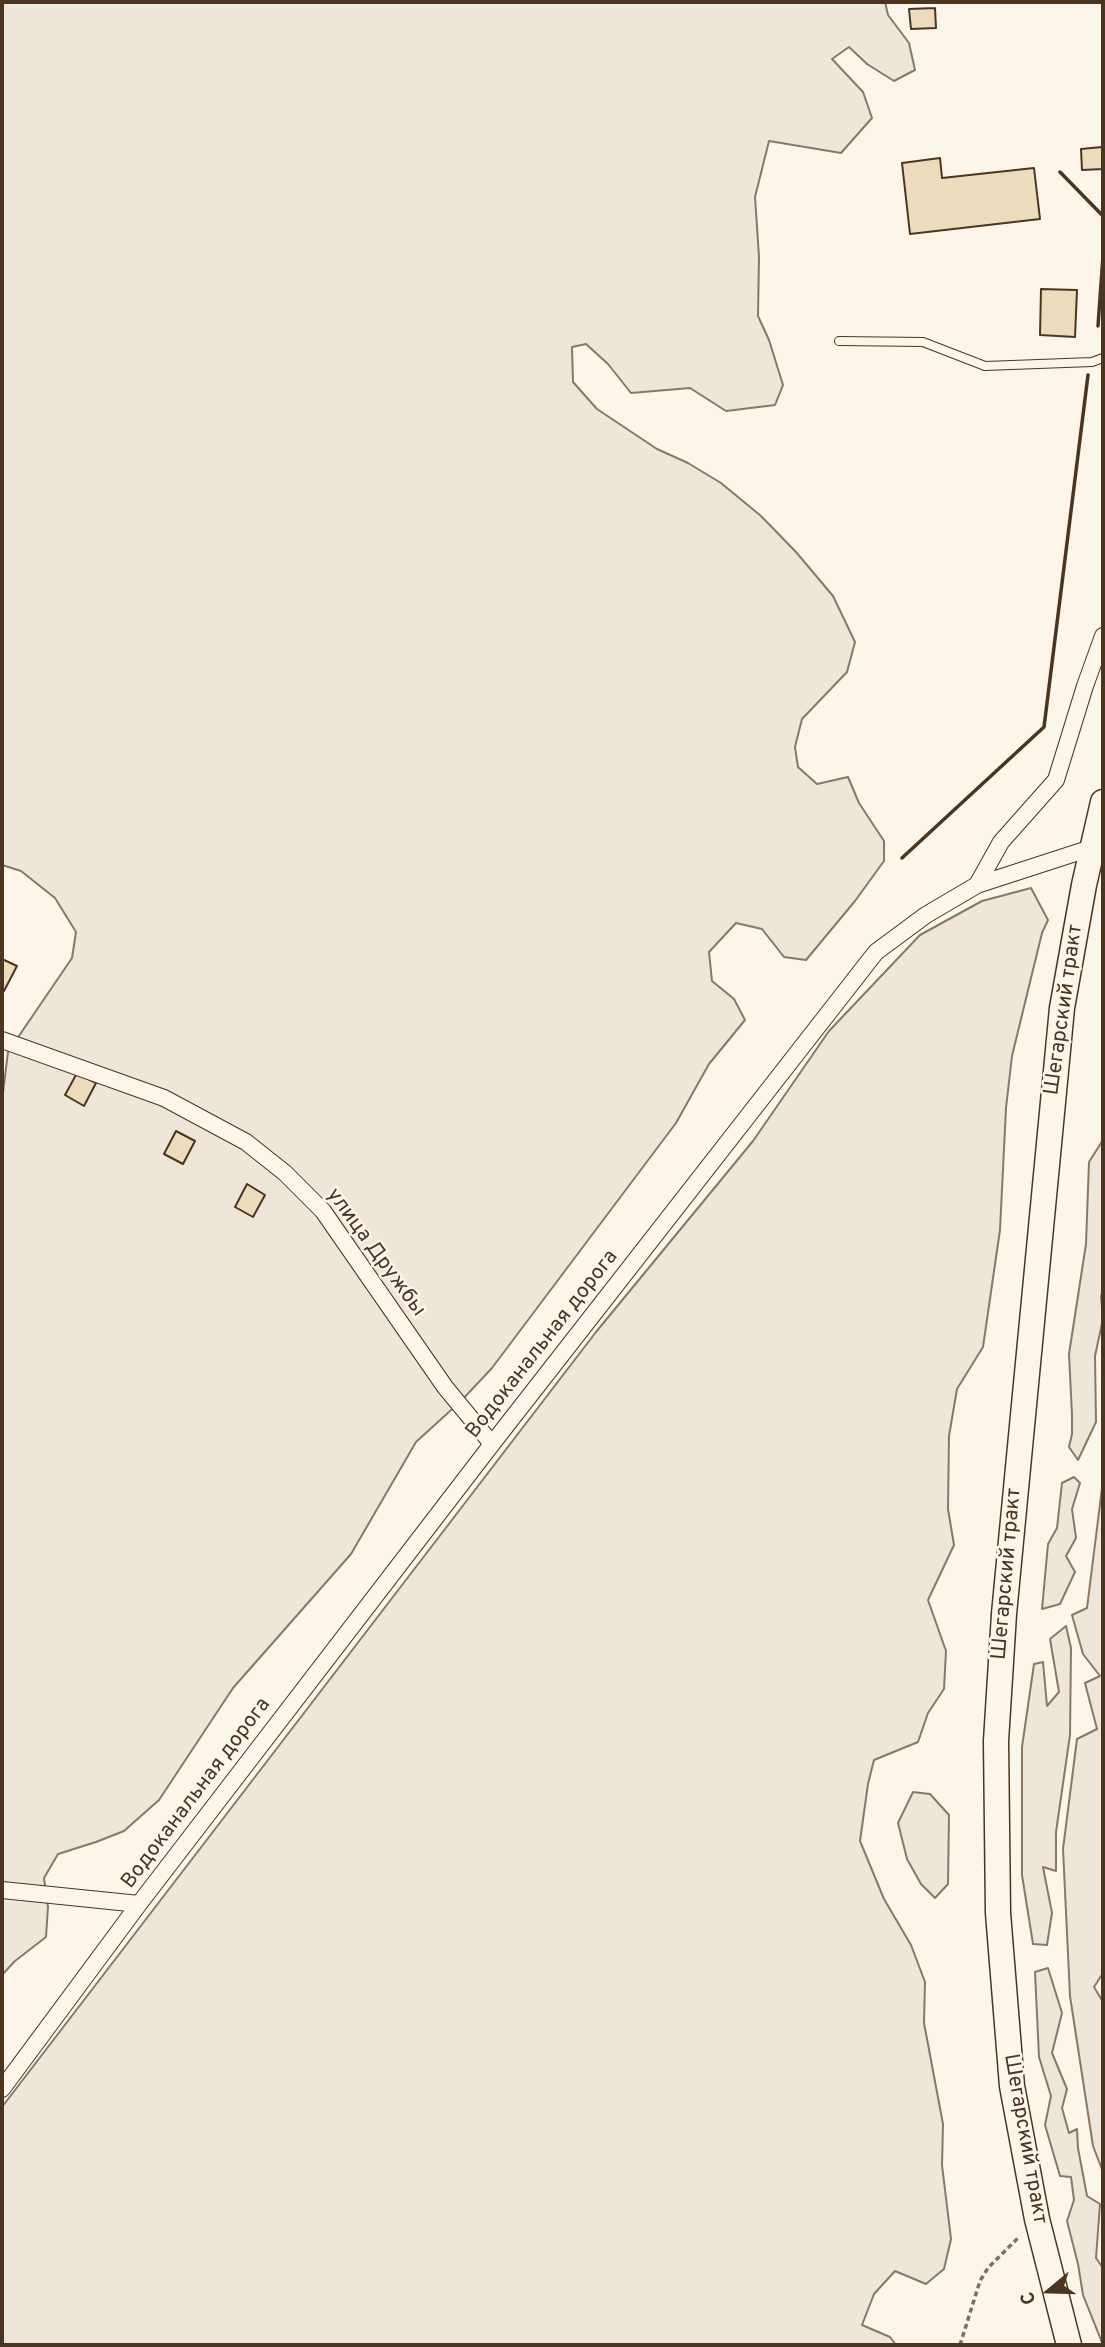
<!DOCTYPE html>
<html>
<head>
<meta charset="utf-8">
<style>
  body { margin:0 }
  #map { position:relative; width:1105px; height:2347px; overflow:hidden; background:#fbf6e9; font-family:Overpass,sans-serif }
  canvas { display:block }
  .frame { position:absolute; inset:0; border:4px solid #4a3520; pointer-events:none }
  .north { position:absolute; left:1014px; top:2256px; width:70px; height:70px; -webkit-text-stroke:5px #fbf6e9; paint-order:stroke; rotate:251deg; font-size:19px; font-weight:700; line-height:28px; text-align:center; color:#4a3520 }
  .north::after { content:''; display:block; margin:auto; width:24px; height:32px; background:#4a3520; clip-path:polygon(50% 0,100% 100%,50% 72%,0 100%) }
</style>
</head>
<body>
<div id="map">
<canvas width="1105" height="2347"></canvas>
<div class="frame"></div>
<div class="north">С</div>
</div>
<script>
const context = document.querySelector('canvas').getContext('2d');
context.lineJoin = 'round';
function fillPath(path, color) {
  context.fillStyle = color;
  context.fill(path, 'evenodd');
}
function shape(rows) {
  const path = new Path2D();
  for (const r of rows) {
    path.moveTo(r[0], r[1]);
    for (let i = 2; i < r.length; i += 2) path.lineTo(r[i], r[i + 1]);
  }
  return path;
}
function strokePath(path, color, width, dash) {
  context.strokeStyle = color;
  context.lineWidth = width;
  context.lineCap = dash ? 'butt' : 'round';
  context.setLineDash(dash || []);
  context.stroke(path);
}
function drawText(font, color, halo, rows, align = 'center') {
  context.font = font + ' Overpass,sans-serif';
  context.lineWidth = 5;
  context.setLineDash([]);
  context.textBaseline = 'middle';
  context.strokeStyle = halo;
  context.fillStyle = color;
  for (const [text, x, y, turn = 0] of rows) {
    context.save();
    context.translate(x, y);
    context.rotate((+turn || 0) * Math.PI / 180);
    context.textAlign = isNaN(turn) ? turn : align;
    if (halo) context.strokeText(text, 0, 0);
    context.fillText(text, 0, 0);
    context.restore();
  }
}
const green = shape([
  [2,2,885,2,888,15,909,43,915,70,894,81,867,64,849,47,832,59,863,92,872,118,841,153,769,141,755,197,759,257,758,316,769,340,783,385,775,405,726,411,690,388,631,393,608,364,586,344,572,347,573,382,597,409,657,449,688,463,721,483,761,516,796,552,833,596,855,642,847,672,802,719,795,747,798,767,817,784,848,777,859,803,884,841,884,861,855,901,806,960,784,957,762,929,736,923,709,952,712,981,734,999,745,1020,709,1064,676,1123,492,1368,461,1401,416,1442,351,1554,233,1688,159,1800,124,1831,96,1842,58,1854,44,1878,48,1907,46,1937,15,1961,2,1975,2,1101,8,1052,72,958,76,932,55,898,21,871,2,865,2,2],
  [1031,888,1048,920,1042,933,1012,1056,1006,1108,1000,1230,983,1347,957,1389,949,1436,948,1509,954,1545,928,1600,946,1651,944,1689,928,1713,918,1742,874,1760,868,1784,860,1841,884,1899,911,1945,925,1982,924,2023,943,2124,942,2165,951,2239,944,2269,926,2284,895,2271,874,2294,862,2325,890,2337,896,2345,2,2345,2,2107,596,1332,753,1141,829,1031,920,935,982,901,1031,888],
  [1103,1140,1103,1290,1101,1296,1103,1319,1095,1356,1096,1422,1078,1460,1069,1447,1072,1434,1072,1415,1069,1354,1086,1244,1089,1162,1103,1140],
  [1074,1477,1080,1483,1072,1509,1076,1538,1066,1556,1075,1572,1060,1604,1042,1609,1048,1544,1057,1528,1062,1483,1074,1477],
  [1103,1480,1103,1973,1094,1987,1103,2002,1103,2172,1093,2146,1070,1996,1063,1849,1077,1739,1097,1729,1085,1683,1100,1676,1083,1654,1072,1615,1087,1608,1103,1480],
  [1066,1626,1071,1648,1070,1735,1056,1832,1056,1871,1043,1867,1052,1913,1047,1945,1033,1944,1022,1875,1022,1747,1034,1664,1043,1662,1047,1706,1059,1692,1050,1639,1066,1626],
  [913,1792,930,1794,949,1815,948,1884,935,1898,921,1884,907,1859,898,1823,913,1792],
  [1048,1968,1062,2013,1052,2053,1067,2089,1062,2108,1069,2133,1077,2129,1078,2148,1087,2196,1100,2204,1096,2258,1103,2268,1103,2345,1083,2295,1078,2264,1067,2221,1074,2200,1071,2177,1060,2176,1045,2125,1051,2096,1039,2057,1035,1972,1048,1968]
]);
fillPath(green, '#ede6d9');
strokePath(green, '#887966', 2);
const building = shape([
  [935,8,936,28,911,29,909,9,935,8],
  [1102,147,1103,169,1082,170,1081,149,1102,147],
  [940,158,942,178,1034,168,1040,219,910,234,902,163,940,158],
  [1041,289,1077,290,1075,337,1040,335,1041,289],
  [2,959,17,966,4,991,2,990,2,959],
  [77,1073,96,1083,84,1106,65,1095,77,1073],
  [176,1131,195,1141,183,1164,164,1154,176,1131],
  [247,1184,265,1195,253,1217,235,1207,247,1184]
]);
fillPath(building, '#ecdcbc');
strokePath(building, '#4a3520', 2);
const service = shape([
  [839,341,923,342,985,366,1092,362,1103,358]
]);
const minor = shape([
  [977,885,1091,848],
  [2,1040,164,1098,246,1142,285,1173,323,1211,445,1387,492,1444],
  [2,1890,139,1904],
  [2,2089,139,1904,492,1444,876,952,926,915,977,885,1001,842,1056,780,1085,686,1103,636]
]);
const primary = shape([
  [1069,2345,1037,2219,1012,2086,998,1913,996,1741,1004,1614,1062,1008,1084,885,1103,802]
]);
strokePath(service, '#4a3520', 10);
strokePath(minor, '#4a3520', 18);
strokePath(primary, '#4a3520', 27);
strokePath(shape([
  [960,2345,980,2281,988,2268,1020,2236]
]), '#7f6f5c', 3.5, [5, 3.5]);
strokePath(service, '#fbf6e9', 8);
strokePath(minor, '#fbf6e9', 16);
strokePath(primary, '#fbf6e9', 24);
strokePath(shape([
  [1060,172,1103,216],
  [1098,326,1103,256],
  [902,858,1044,727,1088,375]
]), '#4a3520', 3.5);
drawText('21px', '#4a3520', '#fbf6e9', [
  ["Шегарский тракт",1065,1010,-82],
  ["улица Дружбы",375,1253,54],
  ["Водоканальная дорога",543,1345,-52],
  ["Шегарский тракт",1008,1574,-85],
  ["Водоканальная дорога",197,1794,-53],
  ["Шегарский тракт",1024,2139,80]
]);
</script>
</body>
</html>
